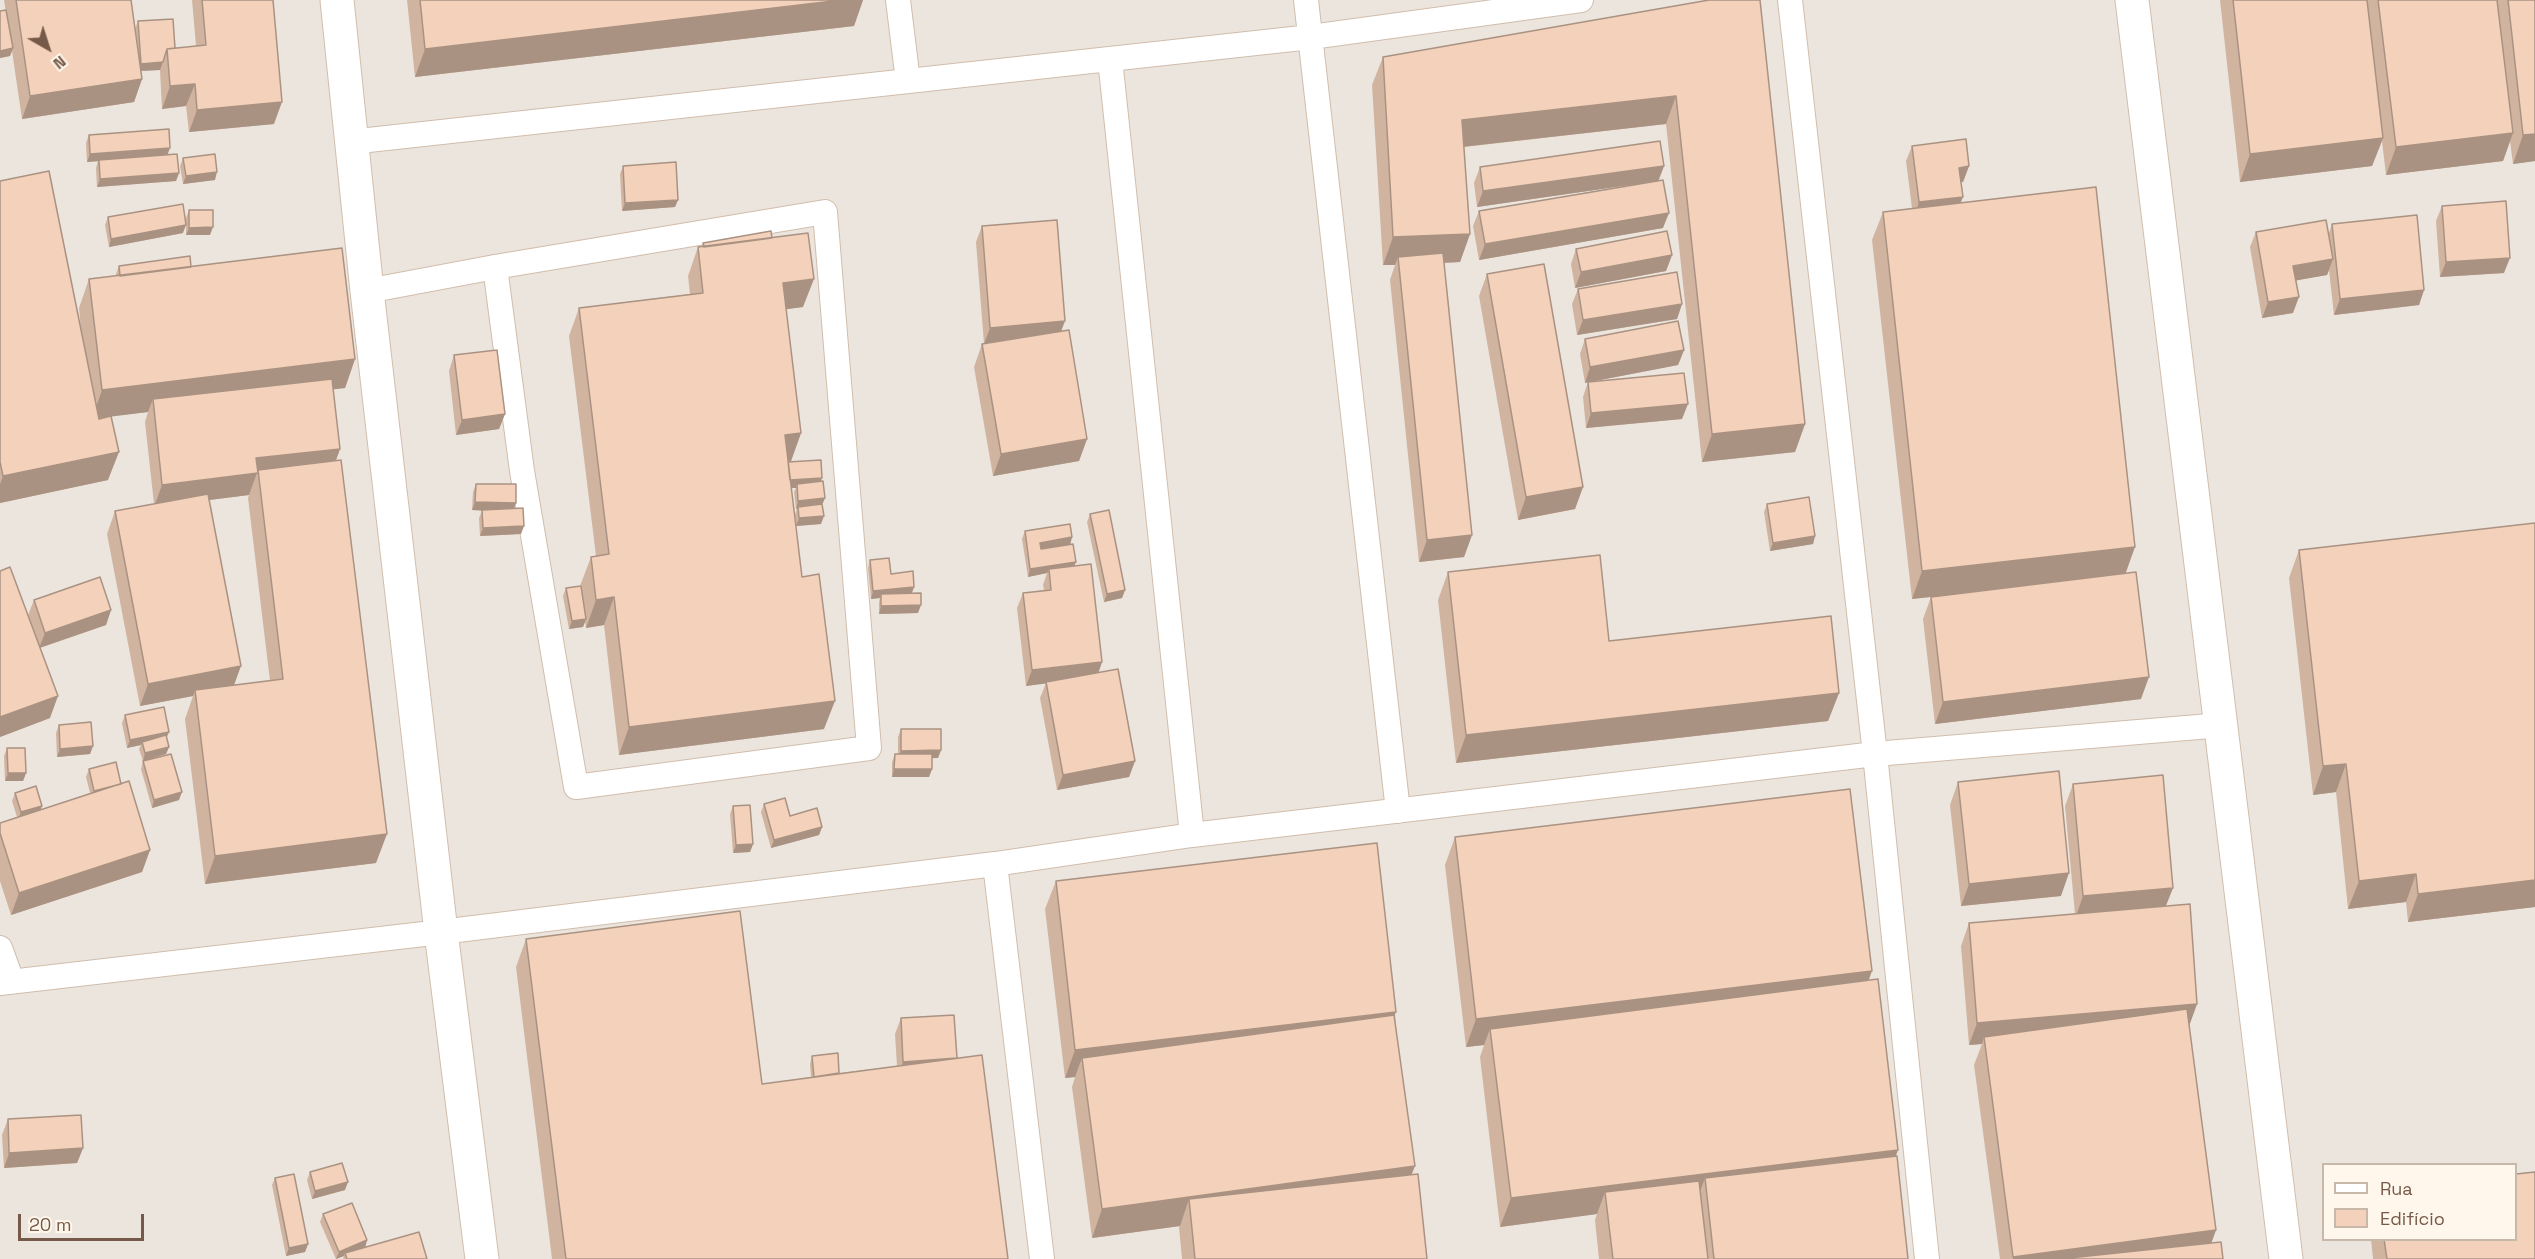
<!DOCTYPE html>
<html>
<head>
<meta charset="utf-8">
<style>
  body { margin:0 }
  #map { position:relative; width:2535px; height:1259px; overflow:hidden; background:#fdf3e4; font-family:"Space Grotesk",sans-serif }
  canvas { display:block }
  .legend { position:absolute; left:2322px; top:1163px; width:195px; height:78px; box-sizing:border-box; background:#fff7eb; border:2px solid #c8b8aa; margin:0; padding:8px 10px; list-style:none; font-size:18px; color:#765948 }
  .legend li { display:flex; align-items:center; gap:12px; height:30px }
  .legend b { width:30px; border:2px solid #c8b8aa }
  .north { position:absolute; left:18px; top:18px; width:60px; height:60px; -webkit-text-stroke:4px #fff7eb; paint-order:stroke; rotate:141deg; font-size:16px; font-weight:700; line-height:24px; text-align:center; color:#765948 }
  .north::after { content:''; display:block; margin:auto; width:21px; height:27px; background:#765948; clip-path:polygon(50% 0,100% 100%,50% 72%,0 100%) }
  .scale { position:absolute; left:18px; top:1214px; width:126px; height:27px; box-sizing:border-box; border:3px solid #765948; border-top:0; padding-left:8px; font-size:18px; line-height:21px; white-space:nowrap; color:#765948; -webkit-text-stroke:4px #fff7eb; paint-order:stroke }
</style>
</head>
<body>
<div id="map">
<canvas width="2535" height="1259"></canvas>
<ul class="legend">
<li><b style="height:8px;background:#fff"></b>Rua</li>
<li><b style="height:16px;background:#f3d1ba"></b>Edifício</li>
</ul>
<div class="north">N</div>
<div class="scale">20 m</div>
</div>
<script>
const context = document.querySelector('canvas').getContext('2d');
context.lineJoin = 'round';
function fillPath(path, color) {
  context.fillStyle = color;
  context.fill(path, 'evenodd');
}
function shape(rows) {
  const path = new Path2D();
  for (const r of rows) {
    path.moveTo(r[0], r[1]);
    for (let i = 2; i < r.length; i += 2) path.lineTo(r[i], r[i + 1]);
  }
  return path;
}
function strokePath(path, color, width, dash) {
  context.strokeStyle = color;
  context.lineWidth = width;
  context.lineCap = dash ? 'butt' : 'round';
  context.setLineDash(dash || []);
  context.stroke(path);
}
fillPath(shape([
  [0,0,2535,0,2535,1259,0,1259],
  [2324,1164,2516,1164,2516,1240,2324,1240]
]), '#ece5de');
const service = shape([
  [898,0,908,81],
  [1306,0,1398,811],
  [1790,0,1875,754,1927,1259],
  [1110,59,1192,835],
  [350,142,1311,37,1581,0],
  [367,291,495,267,825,212,869,748,576,787,522,471,495,267],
  [995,864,1042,1259],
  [0,948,12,981],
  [0,983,441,932,995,864,1192,835,1875,754,2222,725]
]);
const minor = shape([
  [337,0,367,291,441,932,482,1259],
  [2132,0,2286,1259]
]);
strokePath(service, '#d1bdac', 26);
strokePath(minor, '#d1bdac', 35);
strokePath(service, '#fff', 24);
strokePath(minor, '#fff', 33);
fillPath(shape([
  [4,0,131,0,135,29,138,21,175,48,196,46,192,0,273,0,274,124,189,132,186,106,162,109,160,70,141,71,142,79,134,102,22,119,12,51,10,56,0,58,0,11,6,13],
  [407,0,863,0,854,26,415,77],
  [1709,0,1805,424,1795,452,1702,462,1666,124,1464,147,1470,234,1460,262,1444,263,1472,535,1464,557,1419,562,1390,280,1395,265,1383,265,1372,85,1383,57],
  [2220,0,2535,0,2535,161,2513,164,2510,141,2503,161,2386,175,2382,141,2372,166,2240,182],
  [89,135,167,155,179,173,176,181,97,187,96,168,98,161,87,162,86,143],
  [1912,146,1969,166,1963,182,1961,182,1960,203,2126,573,2141,699,1935,724,1923,619,1931,597,1912,599,1872,240,1883,212,1912,208,1906,161],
  [183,158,215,180,183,184,180,166],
  [623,166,678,200,675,207,622,211,620,174],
  [1664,166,1659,180,1663,228,1479,260,1473,226,1479,211,1636,184,1477,207,1474,183,1480,167],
  [0,181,81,331,79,308,89,279,116,276,116,274,119,266,191,267,355,359,345,388,333,389,340,449,336,460,376,863,205,884,185,719,193,696,140,706,107,534,115,511,154,504,145,422,148,412,111,416,108,480,0,503],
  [249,495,248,498,270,681,234,685,209,500],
  [2442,206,2504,273,2440,277,2436,221],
  [189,210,210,235,186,235,186,218],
  [108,217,183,233,109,247,105,225],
  [2332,224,2424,290,2419,305,2334,315,2329,270,2327,275,2296,280,2293,313,2262,318,2250,247,2256,232,2329,233],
  [982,226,1061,331,1087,439,1079,461,993,476,974,367,982,344,990,343,984,344,976,242],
  [772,238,803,307,786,309,801,433,791,461,821,481,825,498,822,504,821,524,796,526,795,515,797,509,796,509,794,492,796,488,791,488,802,577,824,729,619,755,604,625,586,628,585,622,583,627,569,629,563,596,566,588,580,586,591,557,596,556,569,336,579,308,690,294,688,276,698,247,702,247,703,243],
  [1576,249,1672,255,1666,271,1575,288,1571,264],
  [1487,274,1583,487,1575,509,1518,520,1479,296],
  [1578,289,1682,304,1677,319,1577,335,1572,304],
  [1585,339,1684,350,1678,365,1594,381,1682,419,1586,428,1583,397,1588,382,1585,383,1580,354],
  [454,355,505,414,499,429,456,435,449,371],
  [476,484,516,503,514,508,521,534,480,536,479,518,482,511,472,510,473,492],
  [1767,504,1815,536,1813,544,1770,551,1764,512],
  [1090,514,1125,590,1122,598,1104,602,1087,522],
  [2535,523,2535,907,2408,922,2406,902,2348,909,2336,792,2313,795,2289,578,2299,550],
  [1025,531,1072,537,1070,545,1076,562,1074,566,1102,662,1098,673,1135,761,1129,777,1057,790,1040,698,1046,683,1026,686,1017,608,1023,593,1044,590,1043,585,1047,573,1028,577,1022,539],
  [870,560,891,574,914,587,912,593,918,613,879,614,879,602,880,598,871,599,868,568],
  [0,571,28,615,34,600,111,610,106,625,40,648,50,718,0,737],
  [1448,572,1609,641,1839,693,1828,721,1456,763,1438,600],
  [125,715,167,738,169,747,166,754,143,761,139,749,141,745,127,748,122,723],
  [59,725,93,746,90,754,57,757,56,733],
  [901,729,941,750,938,758,932,758,932,769,929,777,892,777,892,762,895,754,898,754,898,737],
  [7,748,26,773,23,781,5,781,4,756],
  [143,761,179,800,152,808,141,769],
  [89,769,121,784,150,850,142,872,11,915,0,881,0,823,17,817,12,801,15,793,42,806,40,810,90,793,86,777],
  [1958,782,2061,896,1961,906,1950,805],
  [2073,784,2173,888,2166,906,2197,1004,2189,1026,2216,1230,2211,1243,2223,1259,2000,1259,1974,1065,1982,1044,1969,1045,1961,946,1969,923,2075,914,2065,806],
  [764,804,790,816,822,827,819,835,771,848,761,812],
  [733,806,753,844,750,852,733,853,730,814],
  [1455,837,1869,980,1896,1156,1908,1259,1599,1259,1595,1220,1597,1214,1500,1227,1480,1057,1484,1045,1466,1047,1445,865],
  [1056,881,1395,1015,1411,1175,1427,1259,1182,1259,1179,1227,1180,1226,1092,1238,1072,1087,1075,1077,1065,1078,1045,909],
  [526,939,762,1084,811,1077,810,1064,812,1056,839,1073,897,1066,895,1034,901,1018,957,1058,1008,1259,552,1259,516,967],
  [8,1119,83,1148,77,1163,4,1168,2,1135],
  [310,1172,345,1190,312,1199,307,1180],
  [275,1178,308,1244,305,1252,286,1256,272,1185],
  [323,1214,367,1240,365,1248,427,1259,343,1259,344,1256,336,1259,320,1222],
  [2371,1239,2516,1239,2535,1259,2373,1259]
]), '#d1b4a0');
fillPath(shape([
  [842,0,863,0,854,26,415,77,425,49],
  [13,48,10,56,0,58,0,51],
  [163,62,160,70,138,71,141,64],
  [142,79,134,102,22,119,30,96],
  [195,84,186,106,162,109,170,86],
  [1676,96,1666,124,1452,148,1462,120],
  [282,102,274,124,189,132,197,110],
  [2513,133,2503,161,2386,175,2396,147],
  [2535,134,2535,161,2513,164,2523,135],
  [2383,138,2372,166,2240,182,2250,154],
  [170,148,167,156,87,162,90,154],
  [1664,166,1658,181,1477,207,1483,191],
  [1969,166,1963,182,1953,183,1959,168],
  [217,172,215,180,183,184,186,176],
  [179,173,176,181,97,187,100,179],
  [1963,197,1957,212,1914,217,1919,202],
  [678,200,675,207,622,211,625,203],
  [1669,213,1663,228,1479,260,1485,244],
  [186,225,183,233,109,247,111,239],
  [213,227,210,235,186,235,189,228],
  [1470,234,1460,262,1399,265,1398,257,1395,265,1383,265,1393,237],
  [1672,255,1666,271,1575,288,1581,272],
  [2510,258,2504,273,2440,277,2446,262],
  [2333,259,2327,275,2288,282,2293,266],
  [814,279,803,307,773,311,783,283],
  [2424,290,2419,305,2334,315,2340,299],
  [2299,297,2293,313,2262,318,2268,302],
  [1682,304,1677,319,1577,335,1583,320],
  [1065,321,1059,337,984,344,990,328],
  [1684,350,1678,365,1585,383,1590,367],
  [355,359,345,388,154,411,153,399,148,412,92,419,102,390],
  [1688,404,1682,419,1586,428,1591,413],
  [505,414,499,429,456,435,462,420],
  [1805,424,1795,452,1702,462,1712,434],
  [801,433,791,461,774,463,785,435],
  [1087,439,1079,461,993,476,1001,454],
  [340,449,332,471,258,470,249,495,154,507,162,485,256,458],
  [119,452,108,480,0,503,0,484,3,476],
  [822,478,819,486,797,484,796,488,781,488,784,480],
  [1583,487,1575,509,1518,520,1526,497],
  [825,498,822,505,798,507,797,509,796,509,798,501],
  [475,502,516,503,513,511,472,510],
  [824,516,821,524,796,526,799,518],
  [524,526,521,534,480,536,483,528],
  [1472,535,1464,557,1419,562,1427,540],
  [1815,536,1813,544,1770,551,1773,543],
  [1072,537,1070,545,1037,551,1040,543],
  [2135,547,2125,575,1912,599,1922,571],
  [1076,562,1073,569,1049,569,1047,573,1028,577,1030,569],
  [914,587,911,595,881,594,880,598,871,599,873,591],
  [1125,590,1122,598,1104,602,1107,594],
  [614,597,604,625,586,628,596,600],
  [921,605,918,613,879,614,881,606],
  [111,610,106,625,39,648,45,633],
  [586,619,583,627,569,629,572,621],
  [1102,662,1097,677,1026,686,1032,670],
  [241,666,233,688,195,690,193,696,140,706,148,684],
  [2149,677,2141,699,1935,724,1943,702],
  [1839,693,1828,721,1456,763,1466,735],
  [58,696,50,718,0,737,0,717],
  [835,701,824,729,619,755,629,727],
  [169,732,166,739,142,742,141,745,127,748,130,740],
  [93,746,90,754,57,757,60,749],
  [169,747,166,754,143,761,145,753],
  [941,750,938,758,898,759,901,751],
  [1135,761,1129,777,1057,790,1063,775],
  [2346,764,2336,792,2313,795,2323,766],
  [894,769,932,769,929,777,892,777],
  [8,773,26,773,23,781,5,781],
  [182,792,179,800,152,808,154,800],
  [42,806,39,814,18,820,21,812],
  [822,827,819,835,771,848,774,840],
  [387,834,376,863,205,884,215,856],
  [753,844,750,852,733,853,736,845],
  [150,850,142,872,11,915,19,893],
  [2069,873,2061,896,1961,906,1969,884],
  [2416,874,2406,902,2348,909,2359,881],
  [2535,880,2535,907,2408,922,2418,894],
  [2173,888,2164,910,2075,919,2083,896],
  [1872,971,1862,999,1490,1029,1484,1045,1466,1047,1476,1019],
  [2197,1004,2189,1026,1984,1037,1982,1044,1969,1045,1977,1023],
  [1396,1012,1385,1040,1082,1058,1075,1077,1065,1078,1075,1050],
  [957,1059,898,1077,903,1062],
  [83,1148,77,1163,4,1168,9,1153],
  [1898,1150,1888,1178,1705,1178,1696,1202,1605,1192,1597,1214,1500,1227,1511,1198],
  [1415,1166,1404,1194,1189,1199,1180,1226,1092,1238,1102,1209],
  [348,1182,345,1190,312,1199,315,1191],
  [2216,1230,2206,1258,2197,1259,2013,1259,2013,1257],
  [367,1240,365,1248,345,1253,344,1256,336,1259,339,1252],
  [308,1244,305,1252,286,1256,289,1248]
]), '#aa9282');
const building = shape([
  [16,0,131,0,142,79,30,96,16,0],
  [202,0,273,0,282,102,197,110,195,84,170,86,167,49,206,45,202,0],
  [420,0,842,0,425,49,420,0],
  [1709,0,1760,0,1805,424,1712,434,1676,96,1462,120,1470,234,1393,237,1383,57,1709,0],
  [2233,0,2367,0,2383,138,2250,154,2233,0],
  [2378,0,2497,0,2513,133,2396,147,2378,0],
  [2508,0,2535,0,2535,134,2523,135,2508,0],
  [6,10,13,48,0,51,0,11,6,10],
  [173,19,175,48,167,49,163,62,141,64,138,21,173,19],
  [169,129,170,148,90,154,89,135,169,129],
  [1966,139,1969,166,1959,168,1963,197,1919,202,1912,146,1966,139],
  [1660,141,1664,166,1483,191,1480,167,1660,141],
  [177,154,179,173,100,179,99,160,177,154],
  [215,154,217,172,186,176,183,158,215,154],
  [676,162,678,200,625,203,623,166,676,162],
  [49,171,99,419,111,416,119,452,3,476,0,462,0,181,49,171],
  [1663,180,1669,213,1485,244,1479,211,1663,180],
  [2096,187,2135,547,1922,571,1883,212,2096,187],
  [2506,201,2510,258,2446,262,2442,206,2506,201],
  [183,204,186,225,111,239,108,217,183,204],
  [189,210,213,210,213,227,189,228,189,210],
  [2417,215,2424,290,2340,299,2332,224,2417,215],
  [1057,220,1065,321,990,328,982,226,1057,220],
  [2326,220,2333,259,2293,266,2299,297,2268,302,2256,232,2326,220],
  [771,231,772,238,704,247,703,243,771,231],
  [1667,231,1672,255,1581,272,1576,249,1667,231],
  [808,233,814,279,783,283,801,433,785,435,802,577,819,574,835,701,629,727,614,597,596,600,591,557,609,554,579,308,703,293,698,247,808,233],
  [342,248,355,359,102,390,89,279,342,248],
  [1443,253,1472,535,1427,540,1398,257,1443,253],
  [190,256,191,267,120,276,119,266,190,256],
  [1544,264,1583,487,1526,497,1487,274,1544,264],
  [1677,272,1682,304,1583,320,1578,289,1677,272],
  [1678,321,1684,350,1590,367,1585,339,1678,321],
  [1069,330,1087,439,1001,454,982,344,1069,330],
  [497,350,505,414,462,420,454,355,497,350],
  [1684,373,1688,404,1591,413,1588,382,1684,373],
  [332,379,340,449,256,458,258,473,162,485,153,399,332,379],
  [341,460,387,834,215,856,195,690,283,679,258,470,341,460],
  [821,460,822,478,790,480,788,462,821,460],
  [823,481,825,498,798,501,797,484,823,481],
  [476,484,516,484,516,503,475,502,476,484],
  [208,494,241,666,148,684,115,511,208,494],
  [1809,497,1815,536,1773,543,1767,504,1809,497],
  [822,504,824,516,799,518,798,507,822,504],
  [523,508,524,526,483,528,482,510,523,508],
  [1109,510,1125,590,1107,594,1090,514,1109,510],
  [2535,523,2535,880,2418,894,2416,874,2359,881,2346,764,2323,766,2299,550,2535,523],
  [1070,524,1072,537,1040,543,1041,549,1073,544,1076,562,1030,569,1025,531,1070,524],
  [1600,555,1609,641,1831,616,1839,693,1466,735,1448,572,1600,555],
  [889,558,891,574,913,571,914,587,873,591,870,560,889,558],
  [1091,564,1102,662,1032,670,1023,593,1051,590,1049,569,1091,564],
  [10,567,58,696,0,717,0,571,10,567],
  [2136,572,2149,677,1943,702,1931,597,2136,572],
  [100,577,111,610,45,633,34,600,100,577],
  [581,586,586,619,572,621,566,588,581,586],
  [921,593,921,605,881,606,881,594,921,593],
  [1118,669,1135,761,1063,775,1046,682,1118,669],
  [164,707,169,732,130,740,125,715,164,707],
  [91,722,93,746,60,749,59,725,91,722],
  [901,729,941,729,941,750,901,751,901,729],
  [166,735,169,747,145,753,142,742,166,735],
  [7,748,25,748,26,773,8,773,7,748],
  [171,754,182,792,154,800,143,761,171,754],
  [895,754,932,754,932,769,894,769,895,754],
  [116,762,121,784,94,791,89,769,116,762],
  [2059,771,2069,873,1969,884,1958,782,2059,771],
  [2163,775,2173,888,2083,896,2073,784,2163,775],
  [129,781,150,850,19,893,0,833,0,823,129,781],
  [36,786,42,806,21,812,15,793,36,786],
  [1850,789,1872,971,1476,1019,1455,837,1850,789],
  [785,798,790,816,817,808,822,827,774,840,764,804,785,798],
  [750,805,753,844,736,845,733,806,750,805],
  [1377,843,1396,1012,1075,1050,1056,881,1377,843],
  [2190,904,2197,1004,1977,1023,1969,923,2190,904],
  [740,911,762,1084,982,1055,1008,1259,566,1259,526,939,740,911],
  [1878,979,1898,1150,1511,1198,1490,1029,1878,979],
  [2187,1009,2216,1230,2013,1257,1984,1037,2187,1009],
  [954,1015,957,1058,903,1062,901,1018,954,1015],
  [1394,1015,1415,1166,1102,1209,1082,1058,1394,1015],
  [838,1053,839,1073,814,1077,812,1056,838,1053],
  [81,1115,83,1148,9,1153,8,1119,81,1115],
  [1897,1156,1908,1259,1714,1259,1705,1178,1897,1156],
  [342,1163,348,1182,315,1191,310,1172,342,1163],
  [2535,1172,2535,1259,2387,1259,2384,1239,2516,1239,2516,1174,2535,1172],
  [294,1174,308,1244,289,1248,275,1178,294,1174],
  [1418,1174,1427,1259,1195,1259,1189,1199,1418,1174],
  [1699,1181,1708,1259,1613,1259,1605,1192,1699,1181],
  [352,1203,367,1240,339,1252,323,1214,352,1203],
  [419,1232,427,1259,347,1259,345,1253,419,1232],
  [2221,1242,2223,1259,2060,1259,2221,1242]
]);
fillPath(building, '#f3d1ba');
strokePath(building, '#aa9282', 1.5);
</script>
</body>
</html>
